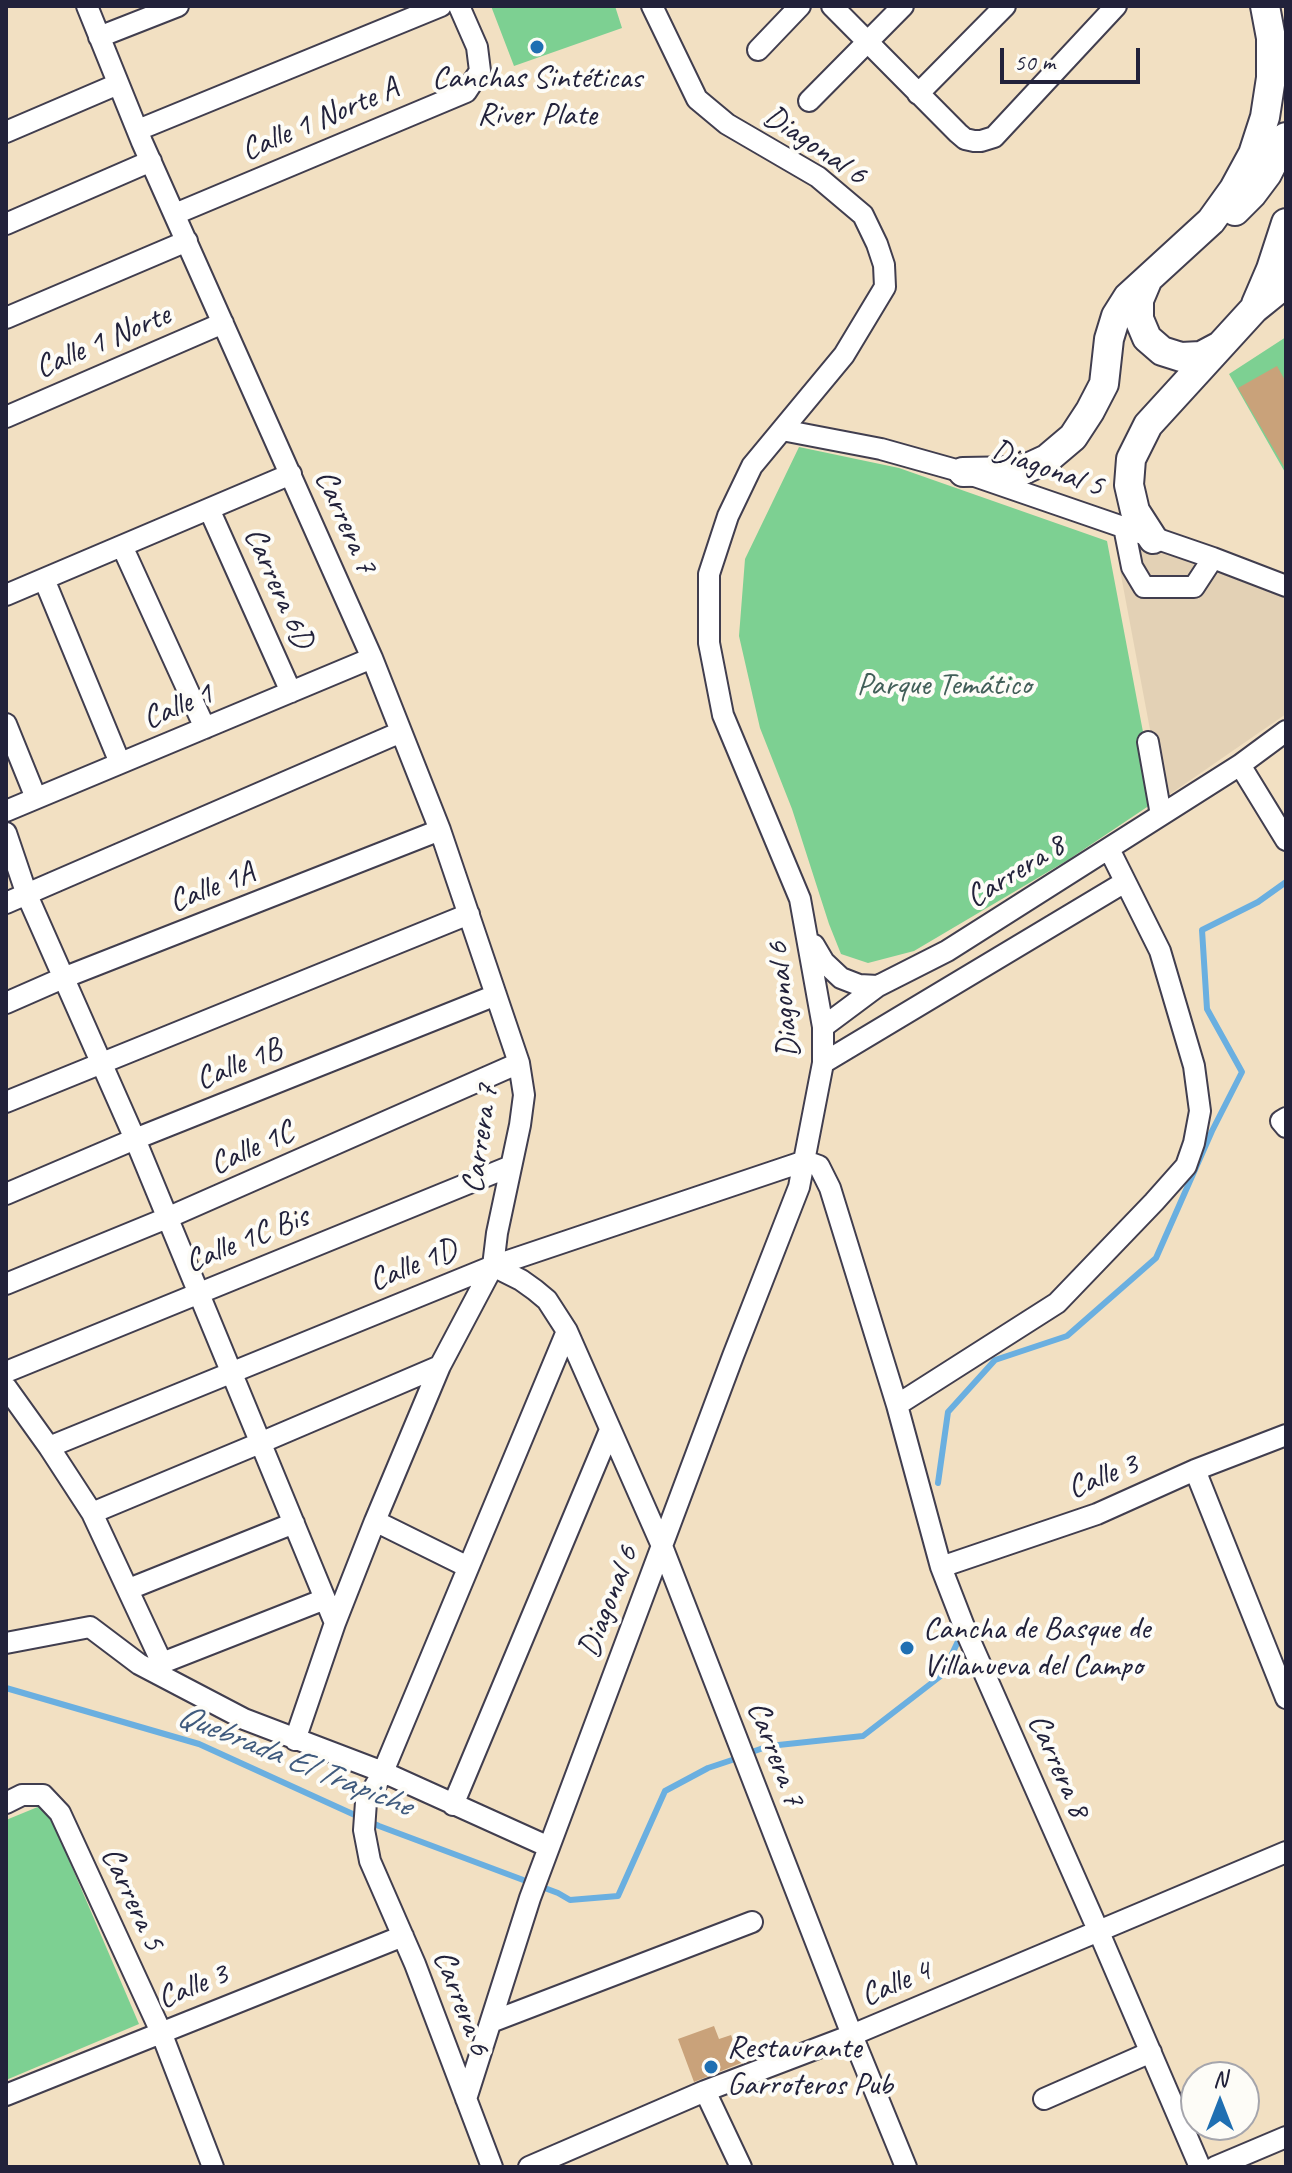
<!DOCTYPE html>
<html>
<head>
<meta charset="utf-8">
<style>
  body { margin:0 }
  #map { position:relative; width:1292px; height:2173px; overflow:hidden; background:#f2e0c2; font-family:Caveat,sans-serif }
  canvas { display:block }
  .frame { position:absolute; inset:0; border:8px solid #22223b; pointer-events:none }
  .north { position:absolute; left:1180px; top:2061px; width:80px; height:80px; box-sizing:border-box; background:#fdfcf7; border:2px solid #a5a5ac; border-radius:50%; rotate:0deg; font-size:22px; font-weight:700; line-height:32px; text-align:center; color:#22223b }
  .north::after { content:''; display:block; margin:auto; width:28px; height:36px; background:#1f6fb2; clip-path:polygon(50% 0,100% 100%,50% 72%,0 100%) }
  .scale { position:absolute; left:1000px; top:48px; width:140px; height:36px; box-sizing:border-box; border:4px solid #22223b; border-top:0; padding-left:10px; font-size:24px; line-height:28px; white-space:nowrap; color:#22223b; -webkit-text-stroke:6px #fdfcf7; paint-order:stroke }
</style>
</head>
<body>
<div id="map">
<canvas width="1292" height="2173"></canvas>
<div class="frame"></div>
<div class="north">N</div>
<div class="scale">50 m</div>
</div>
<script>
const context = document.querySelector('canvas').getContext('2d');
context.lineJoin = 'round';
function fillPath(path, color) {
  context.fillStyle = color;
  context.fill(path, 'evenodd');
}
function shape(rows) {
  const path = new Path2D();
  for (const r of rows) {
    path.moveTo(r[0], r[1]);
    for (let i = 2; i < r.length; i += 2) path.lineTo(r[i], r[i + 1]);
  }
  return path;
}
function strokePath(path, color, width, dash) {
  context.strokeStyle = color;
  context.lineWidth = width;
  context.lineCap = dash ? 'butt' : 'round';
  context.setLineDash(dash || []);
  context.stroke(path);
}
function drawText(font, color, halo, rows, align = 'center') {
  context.font = font + ' Caveat,sans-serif';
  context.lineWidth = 8;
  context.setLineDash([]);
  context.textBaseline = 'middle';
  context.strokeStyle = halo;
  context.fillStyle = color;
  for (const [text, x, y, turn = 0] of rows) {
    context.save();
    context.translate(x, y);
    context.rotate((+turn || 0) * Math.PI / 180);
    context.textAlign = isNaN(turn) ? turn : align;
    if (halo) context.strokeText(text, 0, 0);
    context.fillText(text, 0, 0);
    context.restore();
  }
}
fillPath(shape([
  [1114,538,1240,574,1286,595,1286,714,1163,799]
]), '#e3d1b5');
fillPath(shape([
  [491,6,615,6,622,28,514,66],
  [1286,337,1286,474,1229,374],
  [799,447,899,468,1107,541,1156,801,1068,860,914,951,868,963,841,954,829,924,792,809,760,728,739,636,745,559],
  [45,1804,139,2024,6,2080,6,1820]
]), '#7dd092');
strokePath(shape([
  [938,1483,948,1412,995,1360,1067,1336,1156,1258,1212,1131,1242,1072,1207,1009,1202,930,1258,902,1286,882],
  [6,1688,199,1744,379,1826,558,1893,570,1900,618,1896,665,1791,708,1768,738,1758],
  [749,1753,769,1746,863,1736,942,1675,961,1635]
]), '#6aafe0', 6);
fillPath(shape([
  [1277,366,1286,382,1286,470,1238,388],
  [714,2026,719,2039,731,2035,741,2063,694,2082,678,2039]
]), '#c9a27a');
const minor = shape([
  [87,6,142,142,372,658,440,830,519,1063,524,1095,520,1125,497,1233,493,1266,440,1366,375,1521,335,1623,295,1740],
  [832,6,958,133,965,139,974,141,981,141,994,137,1116,6],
  [99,37,178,6],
  [758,50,800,6],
  [918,94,1005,6],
  [809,101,903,6],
  [138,130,441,6],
  [6,132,118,84],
  [175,214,466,92,480,71,477,47,459,6],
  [6,224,151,161],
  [6,318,187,241],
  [6,417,223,323],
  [782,430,881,449,963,472,1213,558,1286,586],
  [209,509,291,692],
  [1124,527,1132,567,1144,587,1194,587,1213,558],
  [122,546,205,728],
  [44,579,120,763],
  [6,595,291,474],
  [6,724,36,798],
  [1148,742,1161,815],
  [1240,765,1286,840],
  [6,811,372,658],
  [6,833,27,895,135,1139,335,1623],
  [6,903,401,732],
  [814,945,824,962,841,978,859,985,878,986],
  [6,1003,63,978,440,830],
  [823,1027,878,986,947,951,1240,765,1286,731],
  [823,1063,1125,882],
  [6,1102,469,914],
  [1286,1118,1281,1121,1286,1127],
  [6,1194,135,1139,496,995],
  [493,1266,521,1280,535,1290,547,1300,567,1331,662,1546,852,2035,906,2167],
  [6,1284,167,1218,519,1063],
  [6,1372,511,1166],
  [6,1387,49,1447,92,1513,162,1663,325,1599],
  [897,1405,1057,1303,1154,1202,1186,1166,1194,1143,1200,1111,1194,1066,1160,951,1109,849],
  [49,1447,493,1266,805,1161,819,1166,830,1188,897,1405,941,1567,967,1634,1098,1930,1200,2167],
  [1195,1470,1286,1698],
  [92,1513,260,1443,440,1366],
  [375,1521,468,1567],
  [941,1567,1097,1514,1195,1470,1286,1435],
  [129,1589,294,1523],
  [6,1643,90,1627,139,1664,244,1719,383,1772,366,1802,364,1830,370,1861,415,1964,492,2167],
  [6,1803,22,1795,43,1795,60,1813,161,2032,213,2167],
  [453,1805,610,1430],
  [549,1847,383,1772,567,1331],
  [491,2022,752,1922],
  [705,2091,741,2167],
  [6,2095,403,1936],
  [466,2099,530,1898,733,1356,799,1187,823,1063,823,1027,800,899,723,715,709,643,709,574,728,516,752,466,844,355,885,287,884,265,877,244,863,215,818,177,727,124,697,99,652,6],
  [1044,2099,1151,2052],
  [529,2167,705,2091,852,2035,1286,1852],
  [1215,2167,1286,2137]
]);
const highway = shape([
  [1235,211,1252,194,1267,174,1286,137],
  [1147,281,1139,300,1139,319,1147,338,1162,351,1181,357,1201,356,1218,347],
  [1256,304,1271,269,1286,223],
  [963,472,1021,471,1047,459,1073,437,1090,411,1104,384,1109,339,1116,316,1128,297,1211,221,1234,189,1253,154,1265,117,1271,78,1271,38,1265,6],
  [1153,539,1135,511,1129,485,1131,459,1148,425,1254,309,1286,283]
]);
strokePath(minor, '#413e4f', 24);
strokePath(highway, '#413e4f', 32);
strokePath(minor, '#fff', 20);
strokePath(highway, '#fff', 28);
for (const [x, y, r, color] of [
  [537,47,8,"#1f6fb2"],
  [907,1648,8,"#1f6fb2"],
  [711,2067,8,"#1f6fb2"]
]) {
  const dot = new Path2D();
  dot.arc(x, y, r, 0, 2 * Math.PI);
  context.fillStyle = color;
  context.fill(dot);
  strokePath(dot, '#fdfcf7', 3);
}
drawText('32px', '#22223b', '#fdfcf7', [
  ["Canchas Sintéticas",537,79,"center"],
  ["River Plate",537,116,"center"],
  ["Cancha de Basque de",923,1630],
  ["Villanueva del Campo",923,1667],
  ["Restaurante",727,2049],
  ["Garroteros Pub",727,2086]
], 'left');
drawText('32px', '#22223b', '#fdfcf7', [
  ["Calle 1 Norte A",320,120,-23],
  ["Diagonal 6",815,146,34],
  ["Calle 1 Norte",103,342,-23],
  ["Diagonal 5",1047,469,19],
  ["Carrera 7",345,522,66],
  ["Carrera 6D",278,588,66],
  ["Calle 1",178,707,-23],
  ["Carrera 8",1016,872,-32],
  ["Calle 1A",212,888,-21],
  ["Diagonal 6",784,1000,-96],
  ["Calle 1B",239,1065,-22],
  ["Carrera 7",481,1139,-82],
  ["Calle 1C",252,1149,-24],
  ["Calle 1C Bis",247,1240,-22],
  ["Calle 1D",413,1266,-22],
  ["Calle 3",1103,1477,-22],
  ["Diagonal 6",609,1602,-69],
  ["Carrera 7",775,1754,69],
  ["Carrera 8",1058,1766,66],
  ["Carrera 5",132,1899,65],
  ["Calle 4",896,1984,-23],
  ["Calle 3",193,1987,-22],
  ["Carrera 6",461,2003,69]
]);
drawText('32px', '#425f59', '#fdfcf7', [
  ["Parque Temático",944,686]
]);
drawText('italic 34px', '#3f5a7d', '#fdfcf7', [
  ["Quebrada El Trapiche",294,1761,22]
]);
</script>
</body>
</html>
